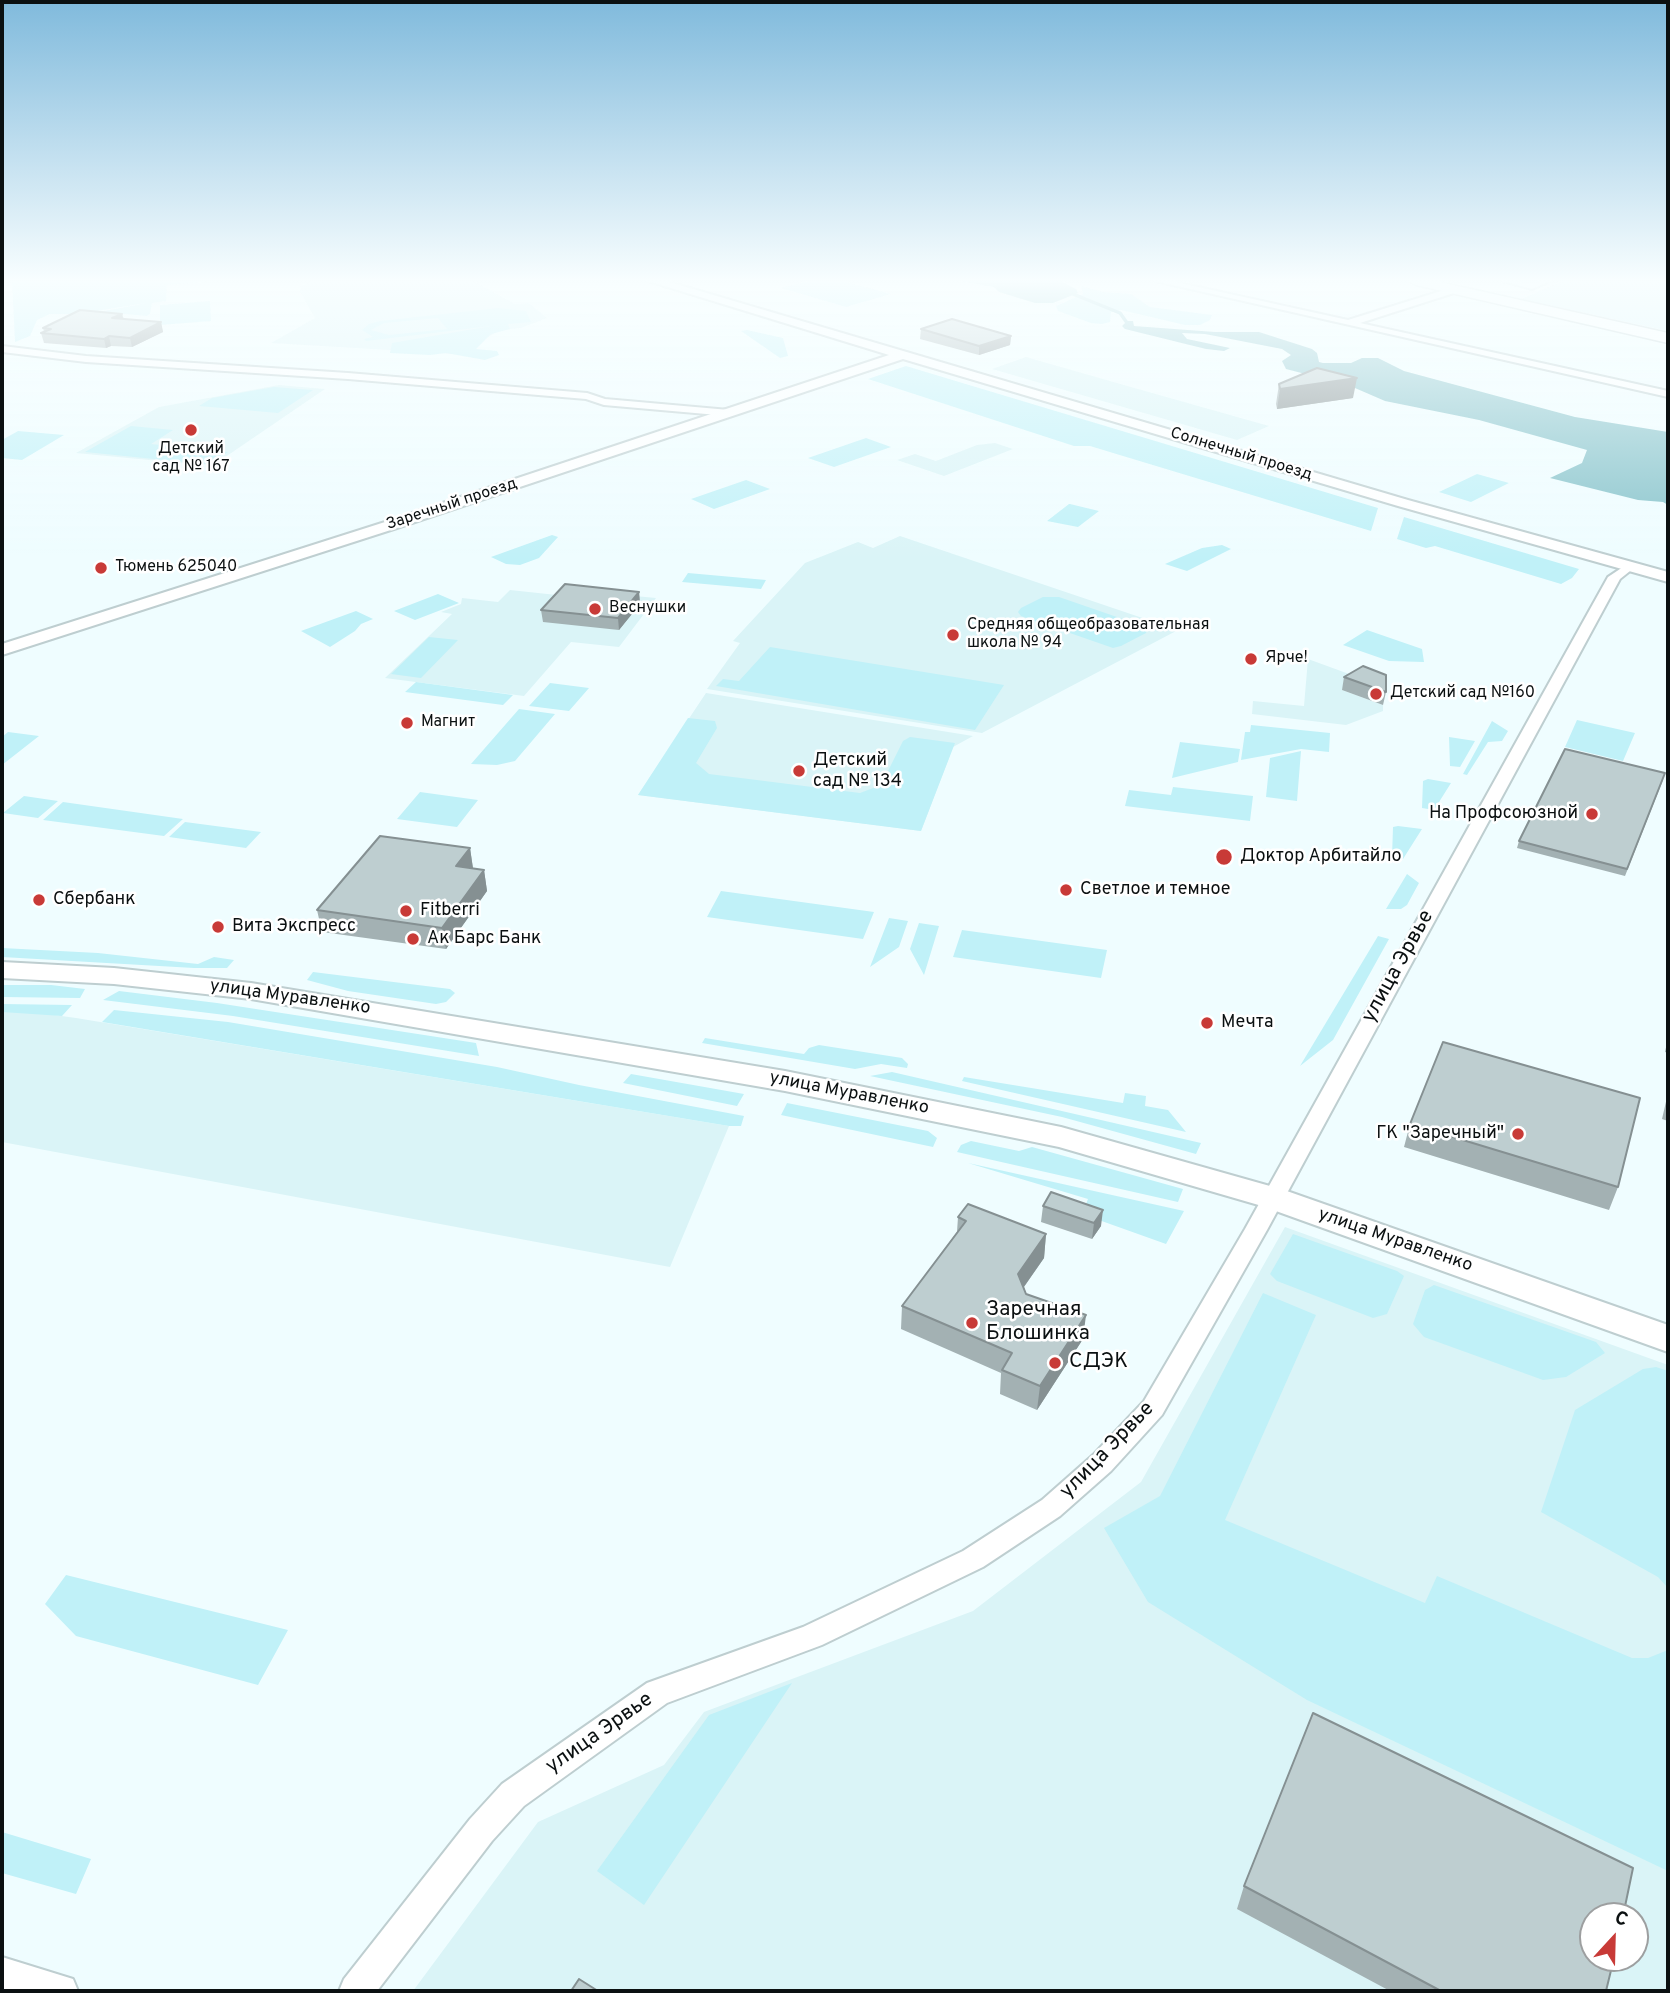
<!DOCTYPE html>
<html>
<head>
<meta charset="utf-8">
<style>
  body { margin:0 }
  #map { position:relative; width:1670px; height:1993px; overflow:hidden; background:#effdff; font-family:Overpass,sans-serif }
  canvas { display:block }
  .frame { position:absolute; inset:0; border:4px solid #0b1011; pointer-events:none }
  .north { position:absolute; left:1579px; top:1902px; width:70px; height:70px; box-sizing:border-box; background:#fff; border:2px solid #9d9fa0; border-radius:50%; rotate:22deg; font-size:19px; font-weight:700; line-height:28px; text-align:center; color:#0b1011 }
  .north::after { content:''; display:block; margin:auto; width:24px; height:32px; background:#c83a37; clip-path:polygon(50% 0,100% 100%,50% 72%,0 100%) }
</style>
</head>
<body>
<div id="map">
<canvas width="1670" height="1993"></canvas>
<div class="frame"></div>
<div class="north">С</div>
</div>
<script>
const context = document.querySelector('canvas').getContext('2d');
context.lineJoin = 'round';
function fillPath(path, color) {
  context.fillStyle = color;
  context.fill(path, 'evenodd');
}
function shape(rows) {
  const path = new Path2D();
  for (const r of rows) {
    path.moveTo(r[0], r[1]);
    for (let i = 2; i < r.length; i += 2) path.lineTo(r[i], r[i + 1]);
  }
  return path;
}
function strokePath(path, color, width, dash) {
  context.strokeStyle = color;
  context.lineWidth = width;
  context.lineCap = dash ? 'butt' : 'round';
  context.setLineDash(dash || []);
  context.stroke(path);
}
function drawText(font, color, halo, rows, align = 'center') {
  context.font = font + ' Overpass,sans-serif';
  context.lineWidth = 5;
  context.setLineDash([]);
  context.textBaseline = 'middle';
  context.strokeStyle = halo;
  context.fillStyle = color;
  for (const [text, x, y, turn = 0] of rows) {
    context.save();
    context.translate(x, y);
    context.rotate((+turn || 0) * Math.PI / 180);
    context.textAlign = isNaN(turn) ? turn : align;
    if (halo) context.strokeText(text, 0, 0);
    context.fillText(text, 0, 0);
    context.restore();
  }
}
fillPath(shape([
  [312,281,473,281,515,304,529,303,547,318,521,328,501,330,455,354,271,343,315,318,300,292,301,286],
  [1563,281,1668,281,1668,331,1521,299],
  [1026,357,1124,385,1269,426,1237,440,992,369],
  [279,385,325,389,218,462,201,465,76,453,159,407],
  [995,443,1013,449,944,476,897,460,915,454,936,461,977,445],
  [900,536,1178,630,982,733,707,689,740,643,733,641,805,563,858,542,873,548],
  [510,590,566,596,571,590,656,598,619,647,571,642,524,696,385,678,452,614,441,612,461,604,462,598,498,602],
  [1308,659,1360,678,1342,690,1383,705,1383,711,1346,725,1252,714,1253,701,1304,706],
  [706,693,973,736,953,747,921,831,638,795],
  [25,1011,76,1018,729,1126,670,1267,2,1142,2,1012],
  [1285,1227,1668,1365,1668,1991,413,1991,538,1822,664,1765,704,1712,973,1611,1141,1482],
  [1593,1916,1635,1916,1635,1958,1593,1958]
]), '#daf4f7');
fillPath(shape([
  [12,281,214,281,167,285,166,301,152,303,150,314,147,316,99,312,146,303,97,311,90,314,50,314,37,320,30,336,15,342],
  [808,281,843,281,891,294,846,307,781,288],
  [1081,286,1103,292,1131,294,1150,307,1212,315,1210,320,1200,325,1185,325,1121,310,1111,312,1110,322,1102,324,1091,323,1058,311,1056,306,1083,294],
  [210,301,211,321,160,325,160,305],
  [498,308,526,311,531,322,508,324,510,329,491,334,476,349,497,351,499,355,485,360,446,353,430,355,390,353,392,343,491,326,366,341,364,339,373,337,362,330,369,324,380,321],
  [438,318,447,329,389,335,371,330,384,323],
  [747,330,783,338,788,356,780,358,741,331],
  [906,366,1378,508,1371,531,1090,446,1074,446,868,379],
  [274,387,313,390,278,413,199,406,212,398],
  [131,426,173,430,151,444,228,452,215,461,203,464,85,452],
  [18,431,64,435,22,460,2,458,2,440],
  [866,438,891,447,834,467,808,458],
  [1477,474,1509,483,1471,502,1439,492],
  [746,480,770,489,714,509,691,499],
  [1069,504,1070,504,1099,511,1078,527,1047,521],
  [1404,517,1579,569,1572,578,1561,584,1435,546,1426,548,1397,539],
  [552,535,558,537,539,558,520,565,506,564,491,557],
  [1222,545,1231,549,1187,571,1165,564,1202,548],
  [688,573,766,580,761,589,682,582],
  [438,594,459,603,415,620,394,611],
  [1043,597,1059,597,1143,626,1147,629,1146,633,1121,646,1113,648,1021,616,1018,612,1021,608],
  [356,611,373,619,361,624,355,631,330,647,301,631],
  [1367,630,1422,649,1424,662,1389,661,1343,645],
  [429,637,458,640,421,678,391,674],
  [770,647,1004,685,975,730,716,686,723,679,739,681],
  [416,682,513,695,503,705,405,692],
  [550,683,589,688,569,711,529,706],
  [519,709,555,714,515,761,497,765,471,764],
  [688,718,715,721,717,728,696,763,709,774,860,793,881,785,903,741,910,737,955,743,921,831,638,795],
  [1577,720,1635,733,1623,761,1565,747],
  [1492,721,1508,731,1502,741,1488,742,1467,775,1463,774],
  [1251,725,1330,733,1329,752,1301,749,1241,760,1245,732,1250,732],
  [8,732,39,736,2,765,2,737],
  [1449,737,1475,741,1460,767,1450,766],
  [1180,742,1240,749,1238,762,1172,778],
  [1301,751,1297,801,1266,797,1270,758],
  [1428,779,1451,783,1434,810,1422,808,1423,781],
  [1173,787,1253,796,1250,821,1125,806,1129,790,1171,795],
  [420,792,478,800,457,827,397,819],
  [24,796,58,801,38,818,3,813],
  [63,802,183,819,164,836,43,820],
  [185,822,261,832,246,848,169,837],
  [1398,826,1422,829,1403,859,1392,857,1393,827],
  [1407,874,1419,883,1407,905,1401,909,1386,909],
  [721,891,874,912,863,939,707,917],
  [889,918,908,921,899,947,870,967],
  [919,923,939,926,924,975,910,949],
  [962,930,1107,950,1101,978,953,957],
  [1378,936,1389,939,1333,1040,1300,1066],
  [2,948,98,953,198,964,214,957,234,960,227,968,194,968,2,957],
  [313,972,450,989,455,993,446,1002,436,1004,348,991,307,980],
  [2,985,51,985,85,989,80,998,2,997],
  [119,991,217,1003,476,1043,479,1056,233,1016,103,1000],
  [2,1004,72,1005,62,1016,2,1012],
  [114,1010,228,1022,497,1067,579,1085,744,1116,741,1126,729,1126,102,1022],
  [705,1038,804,1054,809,1048,819,1045,902,1058,908,1064,907,1068,881,1064,855,1069,702,1043],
  [892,1072,1201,1143,1196,1154,1062,1117,870,1076],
  [631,1074,744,1094,737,1106,623,1083],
  [964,1077,1123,1103,1125,1093,1146,1096,1145,1106,1168,1110,1186,1132,962,1081],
  [787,1103,928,1131,937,1138,933,1147,781,1115],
  [971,1141,1019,1151,1032,1147,1183,1189,1178,1202,957,1152,961,1145],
  [968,1163,1184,1211,1166,1244,1082,1214,1088,1199],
  [1293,1234,1397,1271,1404,1276,1387,1314,1373,1318,1277,1281,1270,1274],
  [1434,1285,1596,1342,1605,1353,1566,1377,1543,1380,1424,1337,1413,1324,1425,1290],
  [1263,1293,1316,1315,1225,1520,1425,1603,1437,1576,1632,1658,1648,1658,1668,1650,1668,1871,1307,1700,1148,1602,1104,1528,1160,1496],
  [1656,1367,1668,1371,1668,1588,1658,1577,1541,1512,1575,1410,1643,1369],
  [66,1575,288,1630,258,1685,76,1636,45,1604],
  [792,1683,644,1905,597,1871,709,1715],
  [2,1832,91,1859,76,1894,2,1873]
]), '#c0f1f8');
fillPath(shape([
  [959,281,1061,281,1076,289,1078,293,1053,303,1035,303,999,292,994,287],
  [1127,321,1133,321,1134,326,1215,332,1259,332,1312,349,1317,353,1319,362,1323,363,1351,363,1362,358,1378,358,1404,371,1575,417,1668,432,1668,505,1663,502,1638,500,1550,478,1582,463,1587,450,1479,420,1385,401,1348,385,1286,369,1282,361,1291,355,1282,349,1205,334,1182,333,1187,339,1230,348,1224,351,1206,349,1125,329,1122,326]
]), '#85c2ca');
strokePath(shape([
  [1068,292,1120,313,1130,327]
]), '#85c2ca', 3.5);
const minor = shape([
  [1155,281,1171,281,1348,320,1454,287,1458,290,1457,292,1360,323,1668,391,1668,397,1155,281],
  [1503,281,1531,283,1550,281,1532,289,1503,281],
  [2,346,86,356,348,373,587,393,605,399,729,410,734,413,729,416,604,405,586,399,348,379,86,362,2,352,2,346],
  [1629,563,1635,567,1620,579,1267,1230,1162,1415,1111,1471,1060,1516,983,1567,822,1645,667,1703,524,1806,492,1841,377,1991,339,1991,344,1979,470,1819,502,1784,647,1683,803,1627,963,1551,1042,1500,1093,1455,1144,1401,1245,1229,1608,577,1629,563],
  [2,1957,73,1979,78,1991,2,1991,2,1957]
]);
const tertiary = shape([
  [648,281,666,281,1408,500,1668,572,1668,582,1398,506,903,359,397,528,2,655,2,644,385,522,889,355,648,281]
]);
const secondary = shape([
  [2,962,114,968,251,983,785,1071,1061,1127,1284,1190,1668,1325,1668,1352,1262,1206,1059,1147,785,1091,251,999,114,984,2,978,2,962]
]);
const primary = shape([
  [1409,281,1435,281,1668,333,1668,343,1416,285,1409,281]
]);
strokePath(minor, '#beced0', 4);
strokePath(tertiary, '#beced0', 4);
strokePath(secondary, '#beced0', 4);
strokePath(primary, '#beced0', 3);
fillPath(minor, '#fff');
fillPath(tertiary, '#fff');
fillPath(secondary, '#fff');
fillPath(primary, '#fff');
fillPath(shape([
  [122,314,124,319,161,322,163,332,132,347,111,346,106,348,44,343,41,333,44,332,43,328],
  [921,329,1011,336,1010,345,979,355,920,339],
  [1279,384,1353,398,1277,409,1276,404],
  [639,592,640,604,619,630,543,622,541,610],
  [1344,677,1386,692,1383,705,1342,690],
  [1663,780,1625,876,1517,848,1519,841],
  [470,848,473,868,484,870,487,891,446,949,322,932,317,910],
  [1668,1038,1668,1053,1665,1052],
  [1668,1093,1668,1121,1662,1119],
  [1410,1124,1618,1187,1609,1210,1404,1147],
  [1043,1206,1101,1226,1092,1239,1041,1222],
  [958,1217,1046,1234,1044,1258,1024,1287,1026,1294,1083,1339,1037,1410,1000,1394,1001,1373,901,1329,902,1306,957,1232],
  [1244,1886,1606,1991,1390,1991,1237,1909]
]), '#a3b1b3');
fillPath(shape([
  [122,314,124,323,112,318],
  [161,322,163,332,132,347,130,338],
  [109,336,111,346,106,348,104,339],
  [1011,336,1010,345,979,355,979,346],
  [1357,378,1353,398,1277,409,1280,389],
  [639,592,640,604,619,630,618,618],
  [470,848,473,869,456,866],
  [484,870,487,891,446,949,442,928],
  [1103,1210,1101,1226,1092,1239,1094,1223],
  [1046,1234,1044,1258,1016,1298,1018,1274],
  [1086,1315,1083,1339,1037,1410,1040,1386]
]), '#859092');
const building = shape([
  [80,310,122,314,112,318,161,322,130,338,109,336,104,339,41,333,51,329,43,328,80,310],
  [952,319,1011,336,979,346,921,329,952,319],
  [1317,368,1357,378,1280,389,1279,384,1317,368],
  [565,584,639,592,618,618,541,610,565,584],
  [1363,666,1386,675,1386,692,1344,677,1363,666],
  [1565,749,1665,773,1627,869,1519,841,1565,749],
  [380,836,470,848,456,866,484,870,442,928,317,910,380,836],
  [1443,1042,1640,1098,1618,1187,1410,1124,1443,1042],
  [1051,1192,1103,1210,1094,1223,1043,1206,1051,1192],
  [968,1204,1046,1234,1018,1274,1026,1294,1086,1315,1040,1386,1002,1370,1012,1353,902,1306,966,1221,958,1217,968,1204],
  [1313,1713,1633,1868,1623,1916,1593,1916,1593,1958,1614,1958,1606,1991,1441,1991,1244,1886,1313,1713],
  [579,1979,598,1991,571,1991,579,1979]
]);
fillPath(building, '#beced0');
strokePath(building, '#859092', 2);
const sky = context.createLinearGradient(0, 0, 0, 560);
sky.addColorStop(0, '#80badc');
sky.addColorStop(0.5, '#f8feff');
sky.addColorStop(1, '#f8feff00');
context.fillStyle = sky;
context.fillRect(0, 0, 1670, 560);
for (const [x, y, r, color] of [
  [191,430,7,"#c83a37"],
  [101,568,7,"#c83a37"],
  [595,609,7,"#c83a37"],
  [953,635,7,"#c83a37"],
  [1251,659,7,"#c83a37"],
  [1376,694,7,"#c83a37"],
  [407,723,7,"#c83a37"],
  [799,771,7,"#c83a37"],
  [1592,814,7,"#c83a37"],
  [1224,857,9,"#c83a37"],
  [1066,890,7,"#c83a37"],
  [39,900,7,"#c83a37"],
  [406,911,7,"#c83a37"],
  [218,927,7,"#c83a37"],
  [413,939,7,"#c83a37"],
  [1207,1023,7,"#c83a37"],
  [1518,1134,7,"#c83a37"],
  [972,1323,7,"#c83a37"],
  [1055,1363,7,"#c83a37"]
]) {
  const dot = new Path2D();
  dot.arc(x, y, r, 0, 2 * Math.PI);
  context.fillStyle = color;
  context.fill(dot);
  strokePath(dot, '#fff', 2.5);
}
drawText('16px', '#0b1011', '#fff', [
  ["Детский",191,450,"center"],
  ["сад № 167",191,468,"center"],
  ["Тюмень 625040",115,568],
  ["Веснушки",609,609],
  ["Средняя общеобразовательная",967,626],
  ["школа № 94",967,644],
  ["Ярче!",1265,659],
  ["Детский сад №160",1390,694],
  ["Магнит",421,723]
], 'left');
drawText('16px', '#0b1011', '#fff', [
  ["Солнечный проезд",1241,455,17],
  ["Заречный проезд",452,505,-18]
]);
drawText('18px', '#0b1011', '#fff', [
  ["Детский",813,761],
  ["сад № 134",813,782],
  ["На Профсоюзной",1578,814,"right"],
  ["Доктор Арбитайло",1240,857],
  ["Светлое и темное",1080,890],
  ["Сбербанк",53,900],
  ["Fitberri",420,911],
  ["Вита Экспресс",232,927],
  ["Ак Барс Банк",427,939],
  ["Мечта",1221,1023],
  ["ГК \"Заречный\"",1504,1134,"right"]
], 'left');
drawText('18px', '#0b1011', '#fff', [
  ["улица Муравленко",290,998,8],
  ["улица Муравленко",849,1094,11],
  ["улица Муравленко",1395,1241,19]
]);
drawText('21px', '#0b1011', '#fff', [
  ["улица Эрвье",1399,967,-61],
  ["улица Эрвье",1108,1451,-46],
  ["улица Эрвье",600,1734,-35]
]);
drawText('21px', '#0b1011', '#fff', [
  ["Заречная",986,1311],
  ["Блошинка",986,1335],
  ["СДЭК",1069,1363]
], 'left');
</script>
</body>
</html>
